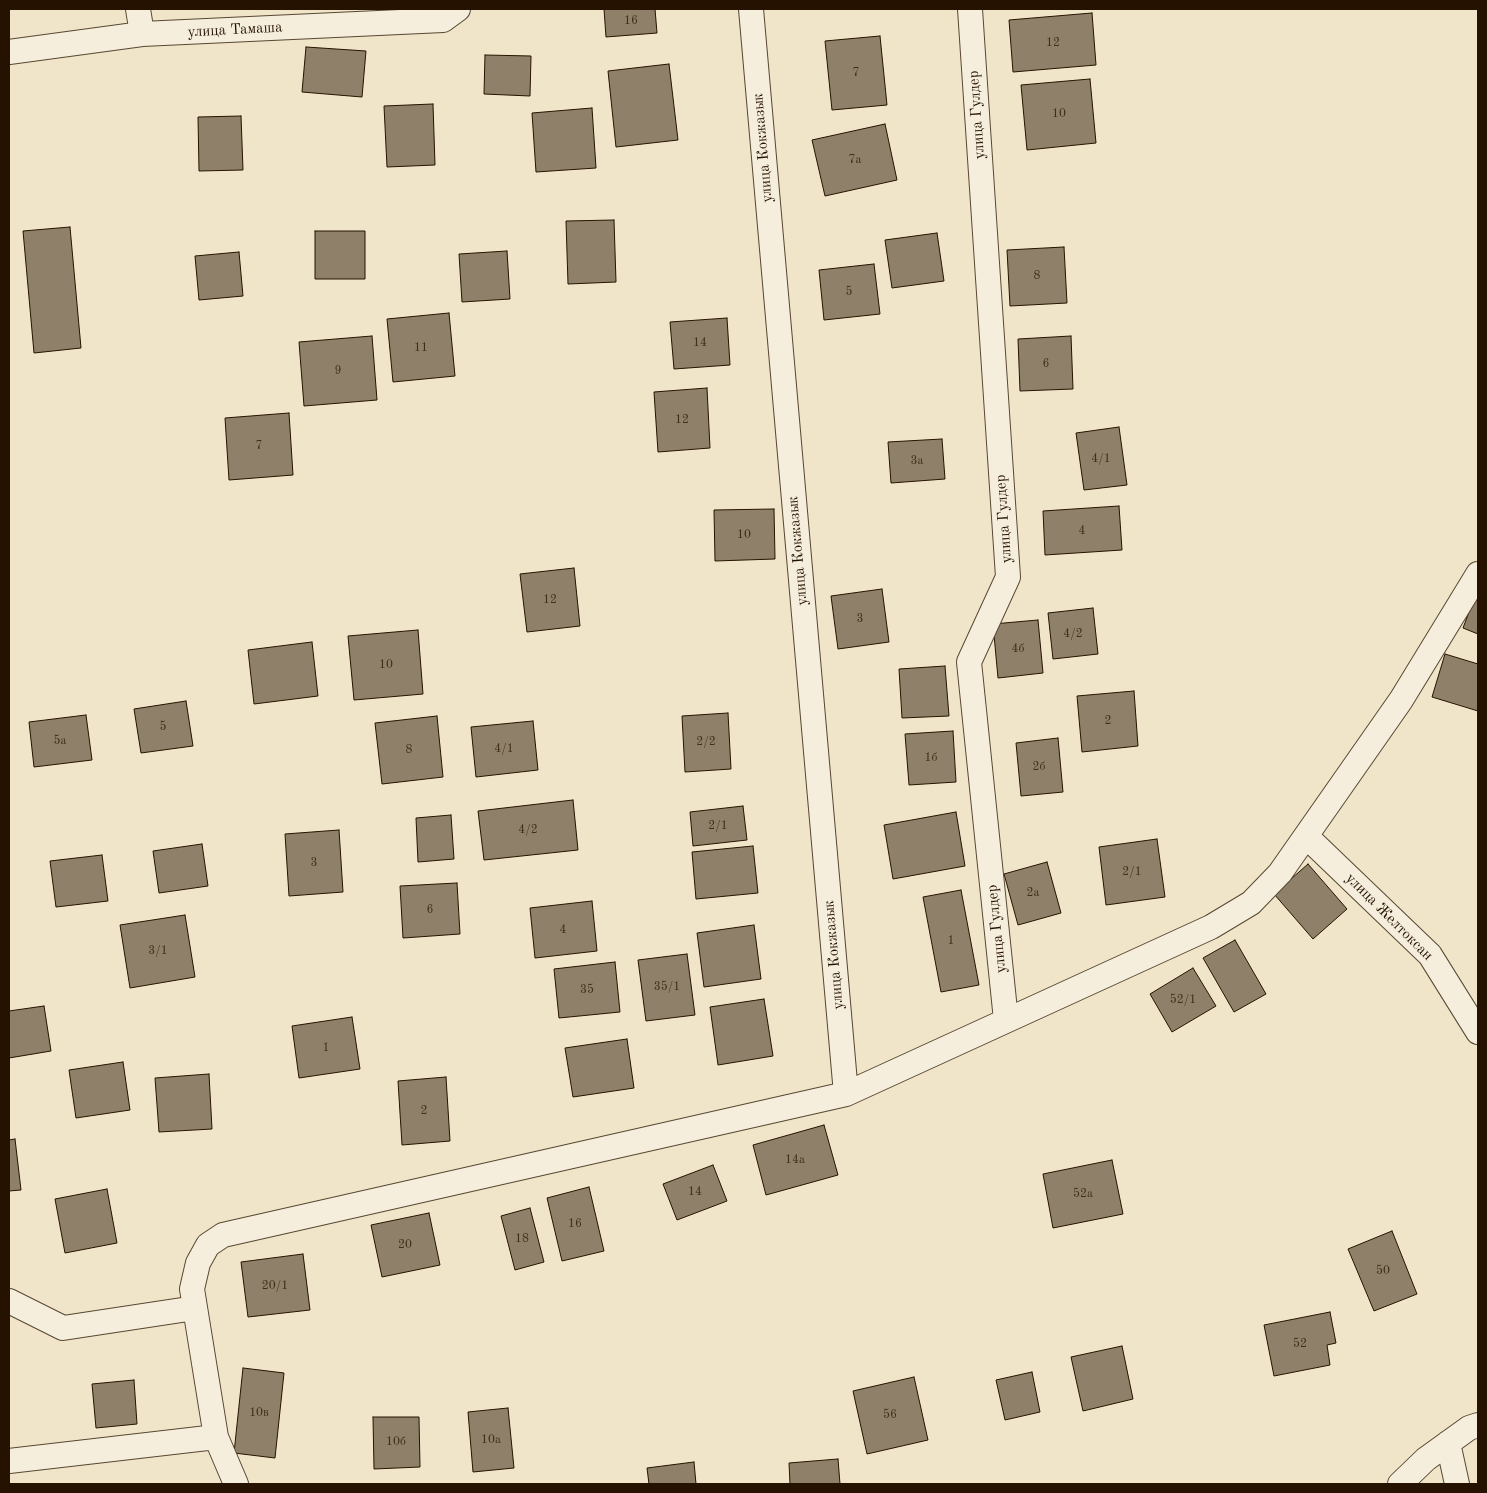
<!DOCTYPE html>
<html>
<head>
<meta charset="utf-8">
<style>
  body { margin:0 }
  #map { position:relative; width:1487px; height:1493px; overflow:hidden; background:#f0e5c9; font-family:"Old Standard TT",serif }
  canvas { display:block }
  .frame { position:absolute; inset:0; border:10px solid #261200; pointer-events:none }
</style>
</head>
<body>
<div id="map">
<canvas width="1487" height="1493"></canvas>
<div class="frame"></div>
</div>
<script>
const context = document.querySelector('canvas').getContext('2d');
context.lineJoin = 'round';
function fillPath(path, color) {
  context.fillStyle = color;
  context.fill(path, 'evenodd');
}
function shape(rows) {
  const path = new Path2D();
  for (const r of rows) {
    path.moveTo(r[0], r[1]);
    for (let i = 2; i < r.length; i += 2) path.lineTo(r[i], r[i + 1]);
  }
  return path;
}
function strokePath(path, color, width, dash) {
  context.strokeStyle = color;
  context.lineWidth = width;
  context.lineCap = dash ? 'butt' : 'round';
  context.setLineDash(dash || []);
  context.stroke(path);
}
function drawText(font, color, halo, rows, align = 'center') {
  context.font = font + ' "Old Standard TT",serif';
  context.lineWidth = 4;
  context.setLineDash([]);
  context.textBaseline = 'middle';
  context.strokeStyle = halo;
  context.fillStyle = color;
  for (const [text, x, y, turn = 0] of rows) {
    context.save();
    context.translate(x, y);
    context.rotate((+turn || 0) * Math.PI / 180);
    context.textAlign = isNaN(turn) ? turn : align;
    if (halo) context.strokeText(text, 0, 0);
    context.fillText(text, 0, 0);
    context.restore();
  }
}
const building = shape([
  [604,9,655,9,657,33,606,37,604,9],
  [1092,13,1096,65,1013,72,1009,20,1092,13],
  [880,36,887,105,832,110,825,41,880,36],
  [306,47,366,51,362,97,302,92,306,47],
  [485,55,531,56,530,96,484,94,485,55],
  [669,64,678,140,616,147,608,71,669,64],
  [1090,79,1096,143,1027,150,1021,85,1090,79],
  [433,104,435,165,387,167,384,106,433,104],
  [592,108,596,168,536,172,532,113,592,108],
  [241,116,243,170,199,171,198,117,241,116],
  [885,124,897,180,825,196,812,140,885,124],
  [614,220,616,282,568,284,566,221,614,220],
  [70,227,81,348,34,353,23,231,70,227],
  [315,231,365,231,365,279,315,279,315,231],
  [937,233,944,281,892,288,885,240,937,233],
  [1064,247,1067,303,1010,306,1007,250,1064,247],
  [507,251,510,299,462,302,459,254,507,251],
  [239,252,243,296,199,300,195,256,239,252],
  [874,264,880,314,824,320,819,270,874,264],
  [449,313,455,376,393,382,387,319,449,313],
  [727,318,730,365,674,369,670,322,727,318],
  [372,336,377,400,304,406,299,342,372,336],
  [1071,336,1073,389,1020,391,1018,339,1071,336],
  [707,388,710,448,658,452,654,392,707,388],
  [289,413,293,475,229,480,225,418,289,413],
  [1119,427,1127,485,1084,490,1076,433,1119,427],
  [942,439,945,479,891,483,888,442,942,439],
  [1119,506,1122,550,1045,555,1043,511,1119,506],
  [774,509,775,559,715,561,714,510,774,509],
  [574,568,580,626,527,632,520,574,574,568],
  [1478,588,1478,634,1463,628,1478,588],
  [882,589,889,642,838,649,831,596,882,589],
  [1093,608,1098,654,1053,659,1048,613,1093,608],
  [1038,620,1043,673,998,678,993,624,1038,620],
  [418,630,423,694,354,700,348,636,418,630],
  [312,642,318,696,254,704,248,650,312,642],
  [1445,654,1478,664,1478,711,1432,697,1445,654],
  [945,666,949,716,902,718,899,669,945,666],
  [1134,691,1138,746,1082,752,1077,696,1134,691],
  [186,701,193,746,141,753,134,709,186,701],
  [728,713,731,769,685,772,682,716,728,713],
  [86,715,92,760,34,767,29,722,86,715],
  [437,716,443,777,382,784,375,723,437,716],
  [533,721,538,770,476,777,471,727,533,721],
  [953,731,956,782,909,785,905,734,953,731],
  [1058,738,1063,792,1021,796,1016,743,1058,738],
  [573,800,578,850,484,860,478,811,573,800],
  [743,806,747,840,693,846,690,812,743,806],
  [956,812,965,866,893,879,884,825,956,812],
  [451,815,454,859,418,862,416,818,451,815],
  [339,830,343,892,289,896,285,834,339,830],
  [1157,839,1165,897,1106,905,1099,847,1157,839],
  [202,844,208,886,159,893,153,851,202,844],
  [753,846,758,893,696,899,692,852,753,846],
  [102,855,108,901,56,907,50,861,102,855],
  [1047,862,1061,913,1018,925,1004,874,1047,862],
  [1308,864,1347,909,1313,939,1274,894,1308,864],
  [457,883,460,934,403,938,400,886,457,883],
  [961,890,979,985,941,992,923,897,961,890],
  [592,901,597,951,535,958,530,908,592,901],
  [185,915,195,977,130,988,120,925,185,915],
  [754,925,761,979,704,987,697,933,754,925],
  [1235,940,1266,994,1234,1012,1203,958,1235,940],
  [687,954,695,1015,646,1021,638,960,687,954],
  [615,962,620,1012,559,1018,554,969,615,962],
  [1193,968,1216,1006,1172,1032,1150,994,1193,968],
  [764,999,773,1056,718,1065,710,1007,764,999],
  [44,1006,51,1051,9,1058,9,1011,44,1006],
  [352,1017,360,1069,299,1078,292,1026,352,1017],
  [627,1039,634,1088,573,1097,565,1048,627,1039],
  [123,1062,130,1110,76,1118,69,1070,123,1062],
  [209,1074,212,1129,159,1132,155,1078,209,1074],
  [446,1077,450,1141,402,1145,398,1081,446,1077],
  [824,1125,838,1175,766,1195,753,1145,824,1125],
  [15,1139,21,1190,9,1191,9,1140,15,1139],
  [1112,1160,1123,1214,1053,1228,1043,1174,1112,1160],
  [713,1165,727,1201,677,1220,663,1184,713,1165],
  [589,1187,604,1251,562,1261,547,1198,589,1187],
  [107,1189,117,1243,65,1253,55,1199,107,1189],
  [530,1208,544,1262,515,1270,501,1216,530,1208],
  [429,1213,440,1265,382,1277,371,1225,429,1213],
  [1392,1231,1417,1294,1374,1311,1348,1249,1392,1231],
  [303,1254,310,1310,248,1317,241,1262,303,1254],
  [1330,1312,1336,1343,1327,1345,1330,1365,1274,1376,1264,1325,1330,1312],
  [1122,1346,1133,1399,1083,1411,1071,1357,1122,1346],
  [243,1368,284,1373,275,1458,234,1453,243,1368],
  [1032,1372,1040,1412,1005,1420,996,1380,1032,1372],
  [914,1377,928,1440,867,1454,853,1391,914,1377],
  [134,1380,137,1424,96,1428,92,1384,134,1380],
  [508,1408,514,1468,473,1472,468,1412,508,1408],
  [373,1417,419,1417,420,1467,374,1469,373,1417],
  [838,1459,840,1484,790,1484,789,1463,838,1459],
  [694,1462,696,1484,649,1484,647,1468,694,1462]
]);
fillPath(building, '#8f8069');
strokePath(building, '#261200', 1);
const street = shape([
  [138,9,142,34],
  [751,9,846,1094],
  [970,9,1008,577,969,662,1006,1020],
  [9,52,142,34,443,20,458,9],
  [1306,836,1430,955,1478,1032],
  [9,1301,63,1328,195,1308],
  [1448,1443,1457,1484],
  [9,1461,216,1437],
  [236,1484,216,1437,192,1289,198,1263,208,1245,223,1235,846,1094,1211,927,1251,903,1280,873,1401,700,1478,574],
  [1400,1484,1426,1459,1469,1428,1478,1425]
]);
strokePath(street, '#584732', 26);
strokePath(street, '#f5eedc', 24);
drawText('12px', '#402e1a', null, [
  ["16",631,21],
  ["12",1053,43],
  ["7",856,73],
  ["10",1059,114],
  ["7а",855,160],
  ["8",1037,276],
  ["5",849,292],
  ["14",700,343],
  ["11",421,348],
  ["6",1046,364],
  ["9",338,371],
  ["12",682,420],
  ["7",259,446],
  ["4/1",1101,459],
  ["3а",917,461],
  ["4",1082,531],
  ["10",744,535],
  ["12",550,600],
  ["3",860,619],
  ["4/2",1073,634],
  ["4б",1018,649],
  ["10",386,665],
  ["2",1108,721],
  ["5",163,727],
  ["5а",60,741],
  ["2/2",706,742],
  ["4/1",504,749],
  ["8",409,750],
  ["1б",931,758],
  ["2б",1039,767],
  ["2/1",718,826],
  ["4/2",528,830],
  ["3",314,863],
  ["2/1",1132,872],
  ["2а",1033,893],
  ["6",430,910],
  ["4",563,930],
  ["1",951,941],
  ["3/1",158,951],
  ["35/1",667,987],
  ["35",587,990],
  ["52/1",1183,1000],
  ["1",326,1048],
  ["2",424,1111],
  ["14а",795,1160],
  ["14",695,1192],
  ["52а",1083,1194],
  ["16",575,1224],
  ["18",522,1239],
  ["20",405,1245],
  ["50",1383,1271],
  ["20/1",275,1286],
  ["52",1300,1344],
  ["10в",259,1413],
  ["56",890,1415],
  ["10а",491,1440],
  ["10б",396,1442]
]);
drawText('15px', '#261200', '#f5eedc', [
  ["улица Тамаша",235,30,-3],
  ["улица Гулдер",977,115,-94],
  ["улица Кокжазык",763,148,-95],
  ["улица Гулдер",1004,519,-94],
  ["улица Кокжазык",798,551,-95],
  ["улица Желтоксан",1389,917,45],
  ["улица Гулдер",997,929,-96],
  ["улица Кокжазык",834,955,-95]
]);
</script>
</body>
</html>
